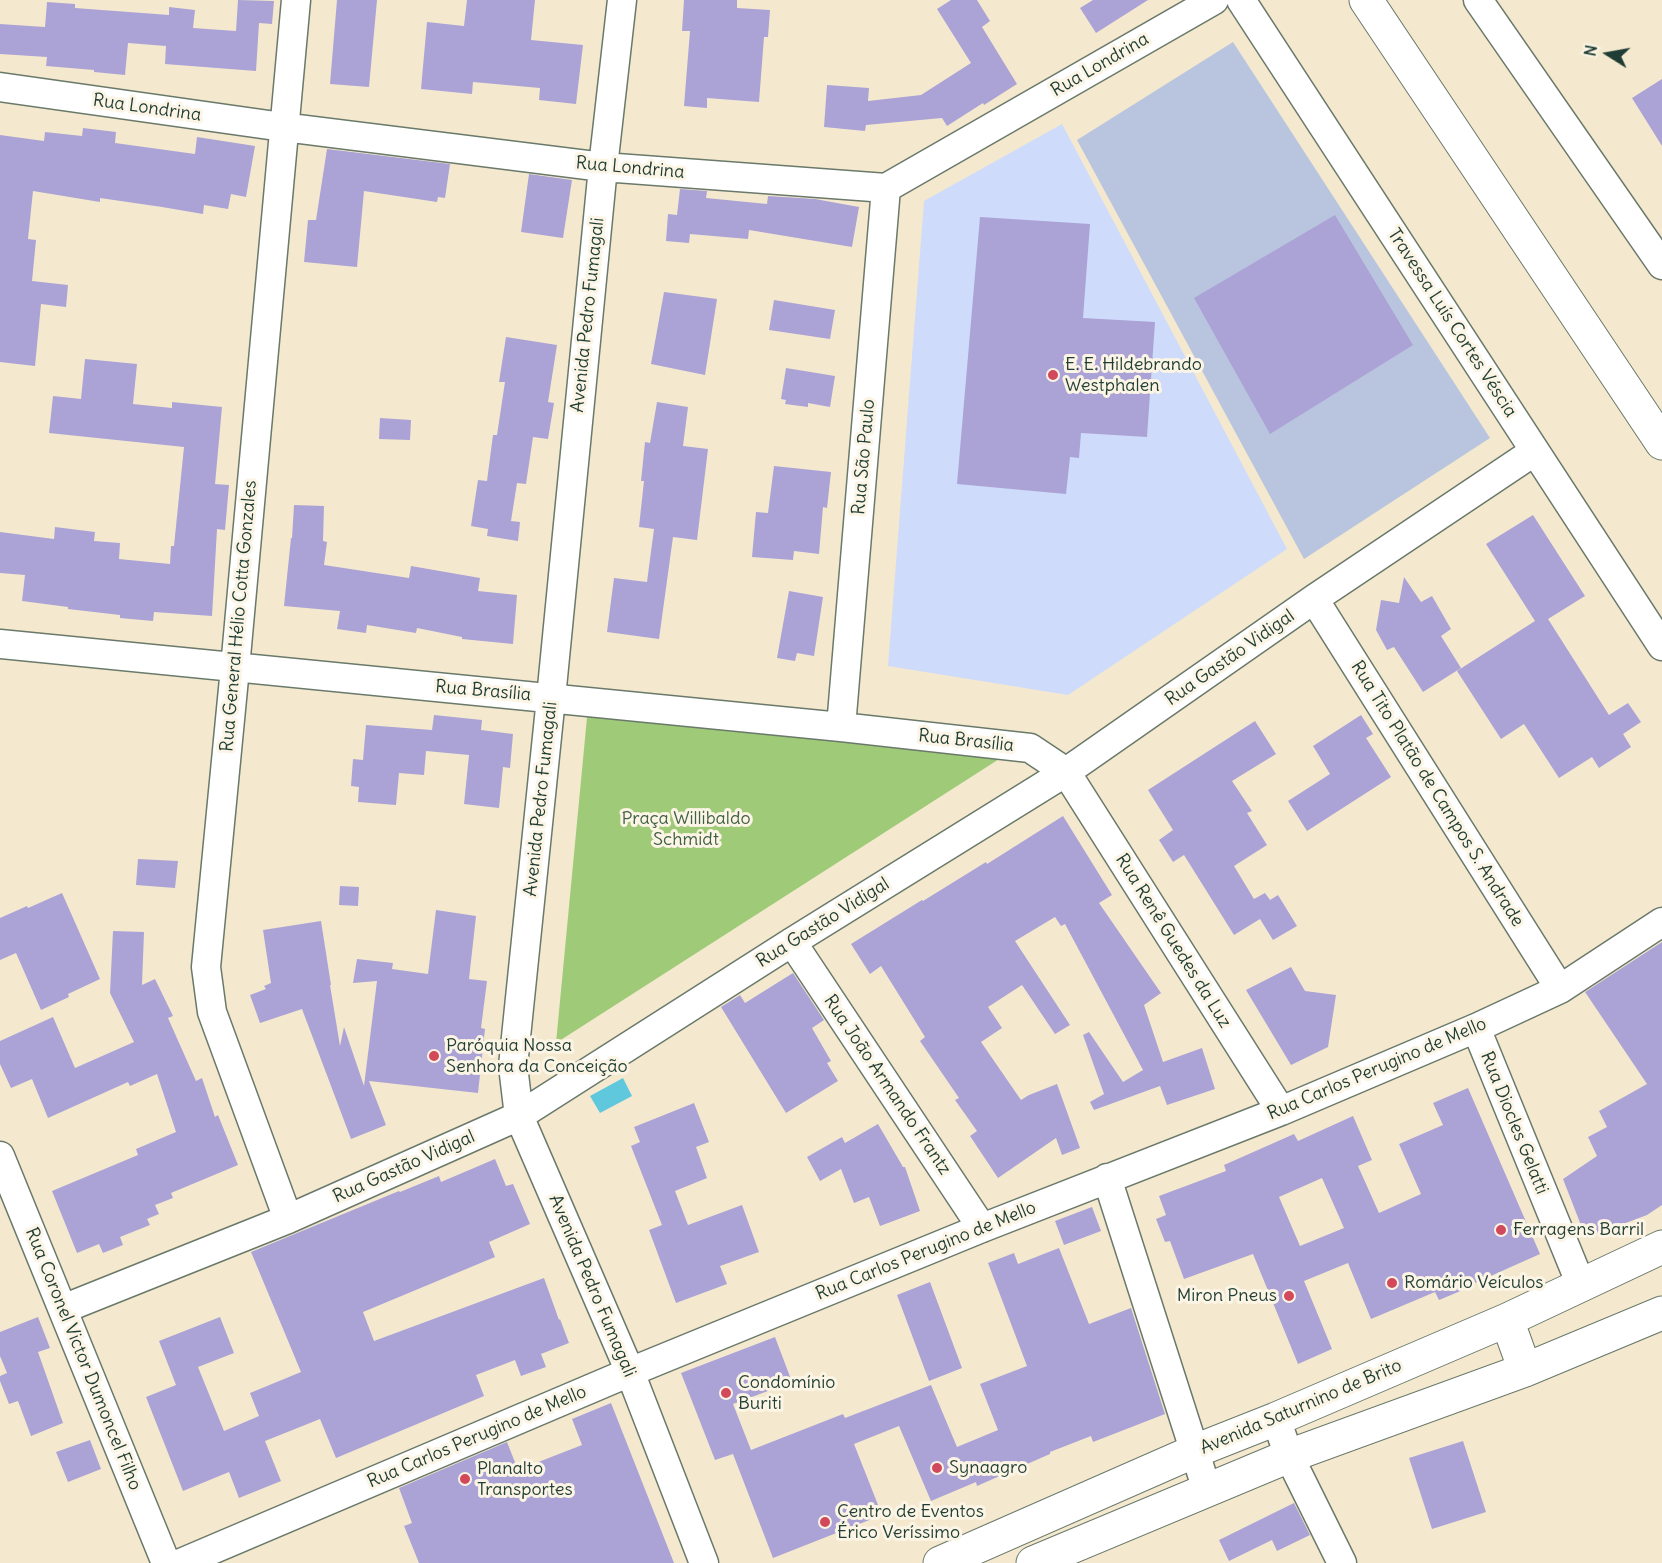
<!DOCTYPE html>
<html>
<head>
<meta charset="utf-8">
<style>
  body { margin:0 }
  #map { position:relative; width:1662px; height:1563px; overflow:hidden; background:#f4e9cf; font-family:Delius,sans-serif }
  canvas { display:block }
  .north { position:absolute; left:1578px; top:24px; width:60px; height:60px; -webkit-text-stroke:4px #fcf5e5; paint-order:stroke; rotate:281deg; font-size:16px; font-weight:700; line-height:24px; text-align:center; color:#1f3d34 }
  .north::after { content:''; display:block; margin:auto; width:21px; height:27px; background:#1f3d34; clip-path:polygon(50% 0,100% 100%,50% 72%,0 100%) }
</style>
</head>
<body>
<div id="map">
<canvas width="1662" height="1563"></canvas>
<div class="north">N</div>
</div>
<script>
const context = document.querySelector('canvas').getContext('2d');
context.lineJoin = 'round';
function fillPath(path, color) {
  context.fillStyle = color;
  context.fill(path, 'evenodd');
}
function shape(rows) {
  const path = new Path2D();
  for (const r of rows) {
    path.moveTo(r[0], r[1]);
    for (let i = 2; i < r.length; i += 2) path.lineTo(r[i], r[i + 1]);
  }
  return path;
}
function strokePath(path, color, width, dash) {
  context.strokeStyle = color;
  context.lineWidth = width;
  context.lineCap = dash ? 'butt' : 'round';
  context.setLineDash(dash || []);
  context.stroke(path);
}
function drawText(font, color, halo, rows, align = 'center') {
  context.font = font + ' Delius,sans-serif';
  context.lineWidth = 6;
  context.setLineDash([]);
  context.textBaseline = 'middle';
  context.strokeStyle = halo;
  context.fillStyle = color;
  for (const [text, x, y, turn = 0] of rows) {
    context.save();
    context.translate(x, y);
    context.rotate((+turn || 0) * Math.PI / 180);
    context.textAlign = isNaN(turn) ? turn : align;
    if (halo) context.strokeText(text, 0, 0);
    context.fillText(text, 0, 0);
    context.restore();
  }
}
fillPath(shape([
  [1062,124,1287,549,1068,695,888,666,924,201]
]), '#cedbfa');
fillPath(shape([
  [1233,42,1490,438,1304,559,1077,140]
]), '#b9c5de');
fillPath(shape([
  [588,707,1007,754,556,1043]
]), '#9fca77');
fillPath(shape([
  [623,1078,632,1096,600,1113,590,1096]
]), '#60c8dc');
fillPath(shape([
  [238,0,274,1,272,24,259,23,256,71,165,64,166,46,128,43,125,75,94,72,94,70,46,66,47,57,0,54,0,24,45,27,47,2,75,4,75,8,169,15,169,7,195,10,193,28,236,31],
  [337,0,377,0,369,87,330,84],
  [467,0,535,0,531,40,583,45,576,104,539,100,540,88,473,82,472,94,421,89,427,22,464,26],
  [684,0,737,0,737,8,770,10,768,37,764,37,759,102,707,98,707,108,684,106,690,31,682,31],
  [951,0,977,0,990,21,982,27,1017,84,984,105,983,103,947,126,942,118,866,125,865,131,824,127,827,85,869,88,868,101,921,95,971,63,937,9],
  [1093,0,1148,0,1096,33,1080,8],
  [1662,79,1662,146,1632,98],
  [83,128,116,132,115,143,195,154,197,137,255,146,246,197,231,194,228,209,204,205,203,214,162,207,100,198,100,202,33,191,28,239,36,240,32,281,68,285,66,307,41,304,35,366,0,362,0,135,44,141,45,132,82,136],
  [327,149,450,164,445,198,438,197,437,202,364,191,357,267,304,262,308,220,316,220],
  [529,174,572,180,563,238,521,232],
  [680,189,707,191,706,198,767,204,768,196,815,199,859,207,852,247,749,230,748,239,690,234,689,243,666,241,668,214,677,215],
  [1335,215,1413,345,1270,434,1194,298],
  [980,217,1090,224,1083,318,1155,322,1147,437,1081,433,1079,458,1070,457,1066,494,957,484],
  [664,292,717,299,705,375,651,364],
  [774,300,835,310,830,339,769,330],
  [506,337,557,345,548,402,554,403,548,439,533,437,526,484,517,483,511,521,520,522,518,541,487,536,488,529,471,526,478,480,487,481,493,435,497,435,505,382,499,382],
  [85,359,137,364,133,404,172,408,172,402,222,407,215,484,229,485,225,530,217,529,212,616,154,612,153,621,120,618,120,615,68,609,68,607,22,601,25,575,0,573,0,532,54,539,55,527,95,532,94,541,120,543,119,559,170,564,171,546,174,546,184,447,49,433,53,396,81,399],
  [786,368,835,376,830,407,808,403,808,407,785,404,786,400,781,399],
  [657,402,688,407,683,446,708,449,697,540,673,537,659,639,607,632,614,578,647,582,654,529,639,527,644,481,641,481,645,442,650,443],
  [380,418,411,420,410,440,379,439],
  [774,466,831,472,827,508,823,507,819,554,794,551,793,560,752,557,756,512,768,513],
  [294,505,324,506,323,541,327,542,324,565,409,578,411,566,480,578,478,591,517,595,513,644,462,639,462,637,417,628,416,633,367,625,366,633,337,629,340,611,284,606,291,538,292,538],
  [1533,515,1585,596,1548,619,1609,715,1628,703,1641,722,1623,734,1631,747,1599,768,1592,757,1559,778,1524,724,1501,739,1457,671,1535,621,1486,544],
  [1404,577,1421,602,1432,596,1451,629,1441,636,1461,668,1423,692,1394,647,1387,650,1376,630,1381,600,1399,603],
  [789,591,823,597,814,656,797,653,795,661,777,658],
  [434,715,482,720,481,730,513,734,510,768,503,767,499,808,464,804,469,755,426,751,424,775,399,773,396,805,358,802,359,787,351,786,353,759,363,760,366,725,432,730],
  [1361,715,1373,734,1366,738,1391,777,1307,831,1288,801,1330,774,1313,746],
  [1255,721,1276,754,1232,781,1252,811,1247,813,1267,845,1234,866,1254,899,1265,893,1270,900,1278,895,1297,926,1273,940,1260,919,1234,935,1184,855,1173,862,1159,840,1173,830,1148,790],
  [1063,816,1112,895,1099,903,1161,993,1144,1005,1163,1062,1202,1048,1215,1089,1167,1105,1160,1086,1094,1110,1090,1102,1104,1094,1083,1035,1089,1032,1123,1082,1143,1070,1065,924,1061,926,1055,917,1015,941,1070,1025,1055,1034,1022,985,988,1007,1002,1028,981,1042,1021,1100,1029,1095,1057,1084,1080,1148,1062,1155,1056,1138,998,1178,970,1136,977,1131,955,1100,959,1098,920,1041,925,1037,881,966,870,974,851,944,922,900,923,901,986,862,987,864],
  [138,859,178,861,175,888,136,885],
  [340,886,359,887,358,906,339,905],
  [62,893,100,979,68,994,69,997,41,1010,16,953,0,960,0,918,27,906,28,908],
  [436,910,476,916,469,979,487,981,481,1028,485,1029,478,1093,369,1081,386,1125,351,1139,302,1009,260,1023,250,995,266,989,264,986,271,983,263,930,321,921,331,985,330,985,340,1046,344,1027,364,1086,377,981,353,983,357,959,393,963,392,969,428,974],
  [113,931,144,932,142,985,155,979,173,1016,168,1018,196,1081,202,1078,215,1117,218,1115,238,1165,171,1193,173,1198,155,1205,159,1214,147,1219,150,1225,120,1237,123,1245,103,1253,99,1244,77,1253,52,1191,138,1155,136,1149,176,1132,157,1074,130,1086,128,1082,48,1118,32,1079,11,1088,0,1064,0,1041,53,1017,75,1068,134,1042,110,993],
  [1662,942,1662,1205,1647,1215,1586,1238,1563,1179,1597,1156,1588,1137,1607,1127,1599,1111,1647,1084,1585,992],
  [1291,967,1305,991,1336,995,1328,1047,1291,1065,1246,990],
  [793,973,824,1020,812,1028,831,1061,827,1063,838,1081,786,1113,721,1007,740,995,745,1003],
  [1468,1088,1540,1254,1475,1283,1475,1285,1439,1300,1435,1292,1371,1319,1348,1263,1304,1281,1332,1349,1298,1364,1253,1254,1184,1279,1170,1241,1165,1242,1156,1219,1166,1215,1159,1196,1226,1171,1224,1165,1294,1134,1298,1141,1353,1116,1372,1160,1358,1166,1379,1213,1421,1194,1399,1144,1443,1125,1433,1103],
  [1322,1178,1344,1228,1300,1246,1279,1197],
  [694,1103,709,1142,696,1147,707,1178,675,1191,688,1225,742,1205,759,1252,720,1266,727,1284,676,1303,649,1230,662,1225,631,1146,640,1142,634,1127],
  [878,1124,903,1167,905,1167,920,1211,880,1226,869,1197,854,1203,841,1169,820,1181,807,1157,842,1137,845,1143],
  [495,1159,506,1186,513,1184,530,1224,489,1242,495,1257,363,1312,374,1341,544,1278,559,1320,560,1319,569,1343,541,1354,546,1367,521,1376,515,1360,476,1375,484,1396,336,1458,320,1419,265,1441,281,1481,239,1498,229,1472,183,1491,146,1397,176,1385,159,1341,220,1317,234,1353,198,1367,224,1431,259,1416,250,1393,301,1372,251,1252,399,1191,400,1192,439,1176,441,1182],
  [1092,1207,1101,1231,1064,1245,1055,1221],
  [1059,1248,1089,1324,1131,1308,1165,1414,1093,1442,1091,1436,1050,1452,1050,1454,977,1486,976,1482,931,1501,899,1426,854,1444,882,1515,773,1558,733,1454,715,1460,681,1373,775,1337,792,1382,733,1404,751,1450,843,1414,845,1418,931,1385,957,1447,998,1430,980,1384,1027,1366,988,1263,1014,1253,1018,1264],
  [930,1282,962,1368,929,1381,897,1295],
  [38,1317,50,1348,38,1352,63,1423,31,1436,18,1401,9,1404,0,1381,0,1376,7,1373,0,1356,0,1332],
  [611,1403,674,1563,419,1563,404,1526,412,1523,399,1488,507,1442,518,1470,582,1445,572,1419],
  [90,1440,101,1469,68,1482,56,1452],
  [1463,1441,1486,1512,1432,1529,1409,1458],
  [1294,1503,1310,1535,1277,1551,1272,1540,1229,1561,1219,1540]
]), '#aba3d6');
const minor = shape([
  [622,0,603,167,551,698,513,1066,519,1116,630,1372,704,1563],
  [1241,0,1662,646],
  [1478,0,1662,265],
  [0,87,283,127,603,167,886,188,1214,0],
  [1314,599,1560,989],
  [0,644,841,727,1030,748,1066,772,1281,1111],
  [841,727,886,188],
  [792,942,982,1228],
  [1476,1028,1581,1285],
  [0,1156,166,1563],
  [1107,1178,1207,1490],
  [288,1219,212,1012,206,967,235,668,296,0],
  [63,1309,288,1219,519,1116,792,942,1066,772,1314,599,1535,451],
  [1276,1419,1289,1456,1342,1563],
  [181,1563,630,1372,982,1228,1281,1111,1476,1028,1560,989,1662,922]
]);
const major = shape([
  [1507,1320,1525,1370],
  [940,1563,1195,1451,1276,1419,1507,1320,1662,1247],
  [1033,1563,1289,1456,1525,1370,1662,1313]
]);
const highway = shape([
  [1366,0,1662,443]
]);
strokePath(minor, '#6a796a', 31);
strokePath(major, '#6a796a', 35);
strokePath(highway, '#6a796a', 35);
strokePath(minor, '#fff', 28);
strokePath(major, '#fff', 33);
strokePath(highway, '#fff', 33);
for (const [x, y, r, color] of [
  [1053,375,6,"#d1495b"],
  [434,1056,6,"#d1495b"],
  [1501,1230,6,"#d1495b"],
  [1392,1283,6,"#d1495b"],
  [1289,1296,6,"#d1495b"],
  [726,1393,6,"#d1495b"],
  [937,1468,6,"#d1495b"],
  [465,1479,6,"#d1495b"],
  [825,1522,6,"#d1495b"]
]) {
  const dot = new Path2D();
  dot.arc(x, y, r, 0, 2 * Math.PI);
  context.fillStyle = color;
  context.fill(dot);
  strokePath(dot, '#fcf5e5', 2);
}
drawText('18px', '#1f3d34', '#fcf5e5', [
  ["Rua Londrina",1100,65,-30],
  ["Rua Londrina",147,108,8],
  ["Rua Londrina",630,168,5],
  ["Avenida Pedro Fumagali",588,315,-84],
  ["Travessa Luís Cortes Véscia",1452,323,57],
  ["Rua São Paulo",864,457,-85],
  ["Rua General Hélio Cotta Gonzales",239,616,-85],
  ["Rua Gastão Vidigal",1230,658,-35],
  ["Rua Brasília",483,691,5],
  ["Rua Brasília",966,741,6],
  ["Rua Tito Platão de Campos S. Andrade",1437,794,58],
  ["Avenida Pedro Fumagali",541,799,-84],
  ["Rua Gastão Vidigal",823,923,-32],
  ["Rua Renê Guedes da Luz",1173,941,58],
  ["Rua Carlos Perugino de Mello",1377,1069,-23],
  ["Rua João Armando Frantz",887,1085,56],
  ["Rua Diocles Gelatti",1514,1123,68],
  ["Rua Gastão Vidigal",404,1167,-24],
  ["Rua Carlos Perugino de Mello",926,1251,-22],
  ["Avenida Pedro Fumagali",592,1286,67],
  ["Rua Coronel Victor Dumoncel Filho",83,1359,68],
  ["Avenida Saturnino de Brito",1301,1407,-23],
  ["Rua Carlos Perugino de Mello",477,1437,-23]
]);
drawText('18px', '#1f3d34', '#fcf5e5', [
  ["E. E. Hildebrando",1065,365],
  ["Westphalen",1065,386],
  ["Paróquia Nossa",446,1046],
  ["Senhora da Conceição",446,1067],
  ["Ferragens Barril",1513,1230],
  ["Romário Veículos",1404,1283],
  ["Miron Pneus",1277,1296,"right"],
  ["Condomínio",738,1383],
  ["Buriti",738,1404],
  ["Synaagro",949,1468],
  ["Planalto",477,1469],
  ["Transportes",477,1490],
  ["Centro de Eventos",837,1512],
  ["Érico Veríssimo",837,1533]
], 'left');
drawText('18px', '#3f6045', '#fcf5e5', [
  ["Praça Willibaldo",686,819],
  ["Schmidt",686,840]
]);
</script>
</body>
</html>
